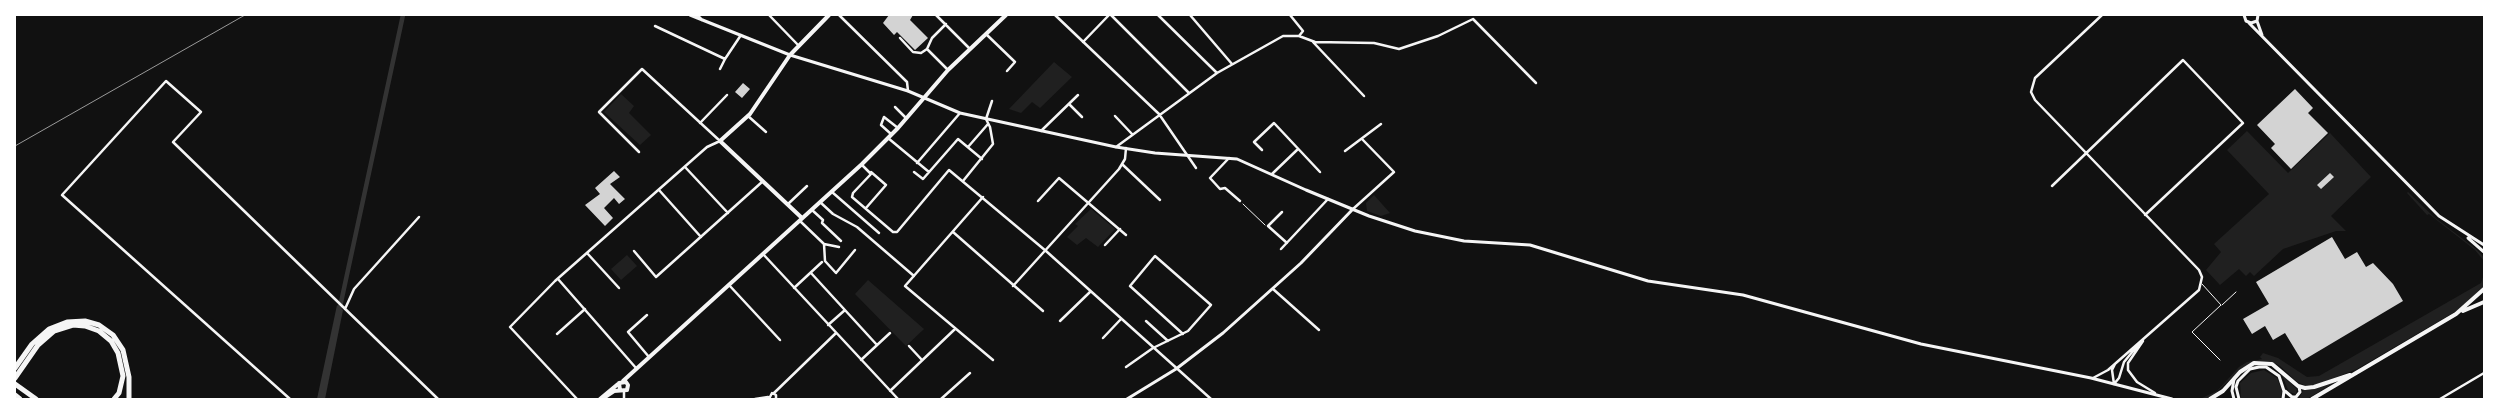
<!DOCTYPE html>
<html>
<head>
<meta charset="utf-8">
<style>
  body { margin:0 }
  #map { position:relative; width:2499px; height:414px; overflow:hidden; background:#111; font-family:Cabin,sans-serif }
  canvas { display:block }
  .frame { position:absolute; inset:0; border:16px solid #fff; pointer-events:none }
</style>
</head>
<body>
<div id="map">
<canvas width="2499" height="414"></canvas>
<div class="frame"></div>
</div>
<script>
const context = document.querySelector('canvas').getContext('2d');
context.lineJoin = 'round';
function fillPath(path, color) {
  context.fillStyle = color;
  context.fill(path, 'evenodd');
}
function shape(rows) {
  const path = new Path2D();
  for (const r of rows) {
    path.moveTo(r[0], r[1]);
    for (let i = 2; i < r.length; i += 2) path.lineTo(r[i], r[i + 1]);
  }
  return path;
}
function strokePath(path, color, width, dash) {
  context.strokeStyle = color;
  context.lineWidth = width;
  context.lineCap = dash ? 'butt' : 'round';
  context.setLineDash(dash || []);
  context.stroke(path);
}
fillPath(shape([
  [1054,62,1072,77,1040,108,1032,102,1021,113,1009,109],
  [621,94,634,106,629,113,651,135,640,145,604,112],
  [2247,131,2288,173,2330,133,2371,177,2331,216,2346,231,2336,231,2283,249,2254,276,2250,272,2246,276,2239,269,2220,285,2206,270,2221,252,2214,244,2269,194,2227,150],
  [2408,192,2434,217,2476,249,2482,255,2484,258,2484,261,2475,250,2429,214,2427,215,2407,193],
  [1374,195,1390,213,1381,216,1367,211,1366,203],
  [1091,209,1115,229,1098,247,1086,238,1077,245,1067,237,1078,226,1075,224],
  [627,255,637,266,621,280,611,269],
  [2484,274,2484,287,2458,310,2357,369,2319,384,2306,386,2296,381,2280,366,2270,361,2254,362,2238,372,2210,398,2200,399,2217,391,2239,367,2247,362,2262,359,2260,357,2263,353,2278,358,2307,377,2319,376,2481,283],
  [868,280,924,329,906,346,855,294],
  [2264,370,2277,378,2282,391,2280,399,2241,399,2240,383,2251,373],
  [2282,375,2297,389,2296,394,2289,392],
  [2340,379,2307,399,2299,399,2303,390,2311,390]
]), '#202020');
fillPath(shape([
  [337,305,343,310,325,399,317,399]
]), '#333');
strokePath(shape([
  [340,307,403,15]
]), '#333', 4.5);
fillPath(shape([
  [889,15,913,15,910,20,928,38,915,50,897,32,894,35,883,23],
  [743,83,750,89,742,98,735,92],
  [2295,89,2313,108,2308,113,2328,133,2291,169,2271,148,2275,144,2257,125],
  [614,171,620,177,610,184,625,199,619,204,614,198,604,208,613,218,605,226,585,205,600,194,595,188],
  [2330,173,2334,177,2321,189,2317,185],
  [2332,237,2345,259,2357,252,2366,267,2373,263,2393,284,2403,301,2302,361,2285,333,2273,340,2265,326,2252,334,2243,319,2269,304,2256,282]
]), '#d3d3d3');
strokePath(shape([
  [1243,204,1265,225]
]), '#f5f5f5', 1);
strokePath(shape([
  [2202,284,2221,305,2192,332,2220,360],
  [2222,305,2236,292]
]), '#f5f5f5', 1);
strokePath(shape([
  [769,15,799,46],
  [839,15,907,82,908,91],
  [936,15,970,49],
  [1055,15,1159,114,1196,168],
  [1111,15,1189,93],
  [1158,15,1217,73],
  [1190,15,1232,64],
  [1290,15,1303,31,1299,36],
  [946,24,932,38,927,49,948,70],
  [655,26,725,59,741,35],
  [986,34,1015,62,1007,71],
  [900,38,913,52,921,53,927,49],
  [1083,42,1109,15],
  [1313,42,1364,96],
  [720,69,725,59],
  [1069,104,1082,117],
  [895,107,906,118],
  [748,116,766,132],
  [1115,116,1132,134],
  [700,123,727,95],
  [1041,131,1078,95],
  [891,134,881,125,884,117,898,128],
  [888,138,929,172],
  [968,147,988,124],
  [1116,147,1217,73,1283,36,1299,36,1315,42,1374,43,1399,49,1438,36,1473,19,1536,83],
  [1262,150,1254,142,1274,123,1320,172],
  [1345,151,1381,124],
  [1229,158,1210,178,1220,189,1225,188,1240,201],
  [917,163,960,113],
  [862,165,871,174,853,193,852,197,893,232,897,232,949,170,1046,251,1211,399],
  [1123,165,1160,200],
  [685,167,728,213],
  [914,172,923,179,958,139,982,159],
  [1272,174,1298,149],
  [963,181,993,144,990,127,986,119,992,101],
  [2052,186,2183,60,2243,123,2145,215],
  [659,190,701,237],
  [832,192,879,233],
  [983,197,905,286,993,360],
  [1038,201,1059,178,1126,235],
  [820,202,833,214,857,227,914,276],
  [788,204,807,186],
  [866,208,886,185,871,172],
  [1353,209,1394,172,1362,139],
  [812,210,823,220,822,223,841,241],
  [1282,212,1268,226,1287,243],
  [800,221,824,244,825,261,836,273,855,250],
  [953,232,1043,311],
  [824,244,839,247],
  [1105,245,1120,229],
  [1281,249,1328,199],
  [634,251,656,277,762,182],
  [587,253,619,288],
  [763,254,898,399],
  [811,273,877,345],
  [558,279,636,368],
  [729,285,780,340],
  [1013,286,1119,169,1125,159,1126,148],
  [794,288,822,262],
  [1273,289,1319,330],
  [345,309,354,289,419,217],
  [647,315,628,332,649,357],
  [1060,321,1090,292],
  [1146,321,1168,341],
  [828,325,845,310],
  [557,334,585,309],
  [1103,338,1121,319],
  [2143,341,2128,363,2128,370,2137,382,2155,393],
  [909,346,922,360],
  [861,360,890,333],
  [1126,367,1153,348,1188,331,1211,305,1155,256,1130,286,1183,334],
  [2093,378,2108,370,2199,290,2202,277,2199,270,2035,100,2031,92,2035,78,2102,15],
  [2114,384,2119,378,2124,362,2138,345],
  [2114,384,2112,370,2115,364],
  [890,391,955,329],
  [774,393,836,333],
  [290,399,62,195,166,81,201,112,173,142,438,399],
  [577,399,510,327,555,281,707,147,720,141,642,69,599,112,639,152],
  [624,399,624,391],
  [755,399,768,397],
  [769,399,772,393,776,395,776,399],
  [941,399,970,373],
  [2440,399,2484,373]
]), '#f5f5f5', 2.5);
strokePath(shape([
  [690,15,790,55,908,91,960,113,1116,147,1155,153,1237,159,1306,190,1369,216,1415,231,1464,241,1530,245,1648,281,1743,295,1921,344,2091,378,2172,399],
  [697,15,702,20],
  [2244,15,2246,21,2251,23,2257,21,2258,15],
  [2257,21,2262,35],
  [2249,23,2439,216,2484,245],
  [2468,238,2484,252],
  [2285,391,2292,397,2296,397,2300,392,2299,387],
  [1127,399,1176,369,1223,333,1301,263,1353,209],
  [2234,399,2232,391,2234,379],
  [2239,399,2236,387,2238,381,2250,369,2259,367,2266,367,2279,376,2284,391,2283,399]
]), '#f5f5f5', 3);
strokePath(shape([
  [802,218,720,141,750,114,790,55,829,15],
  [623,381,862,164,898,128,948,70,1006,15],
  [600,399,618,384],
  [602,399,614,391,627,390,628,385,626,382,619,383,620,390]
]), '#f5f5f5', 4);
strokePath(shape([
  [2463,311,2484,302],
  [2210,399,2223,391,2240,372,2254,363,2272,364,2298,386,2305,388,2314,387,2350,375],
  [2312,399,2456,314,2484,289]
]), '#f5f5f5', 4);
strokePath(shape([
  [15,368,32,344,49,329,67,322,85,321,99,325,113,335,123,350,129,377,129,399],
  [15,378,38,345,54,331,73,325,85,326,99,331,111,341,118,353,123,376,119,393,114,399],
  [15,384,36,399],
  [15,395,20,399]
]), '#f5f5f5', 5);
strokePath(shape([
  [15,146,245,15]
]), '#9a9a9a', 1);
</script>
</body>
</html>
